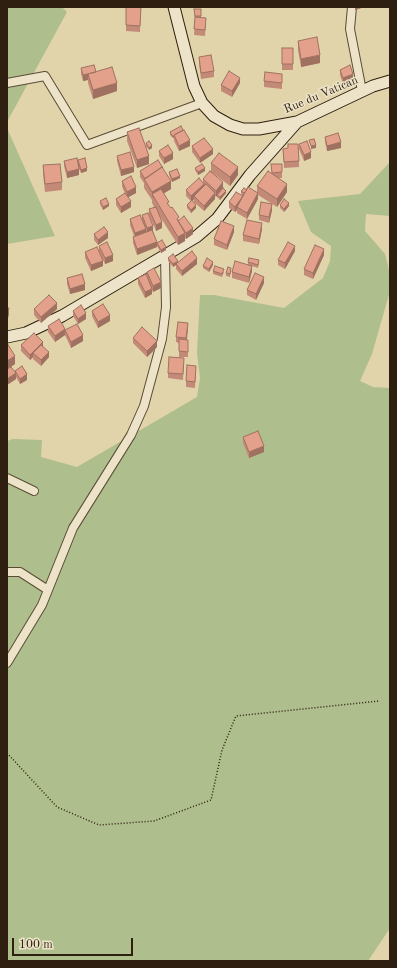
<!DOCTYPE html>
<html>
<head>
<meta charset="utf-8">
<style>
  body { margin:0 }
  #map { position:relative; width:397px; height:968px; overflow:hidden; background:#e2d4aa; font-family:"Old Standard TT",serif }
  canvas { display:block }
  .frame { position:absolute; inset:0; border:8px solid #2e1f10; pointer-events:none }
  .scale { position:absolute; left:12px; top:938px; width:121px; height:18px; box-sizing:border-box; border:2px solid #2e1f10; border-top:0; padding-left:5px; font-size:12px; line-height:14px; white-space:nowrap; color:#2e1f10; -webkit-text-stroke:3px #ece3c8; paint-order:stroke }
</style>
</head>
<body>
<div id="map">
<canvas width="397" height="968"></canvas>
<div class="frame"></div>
<div class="scale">100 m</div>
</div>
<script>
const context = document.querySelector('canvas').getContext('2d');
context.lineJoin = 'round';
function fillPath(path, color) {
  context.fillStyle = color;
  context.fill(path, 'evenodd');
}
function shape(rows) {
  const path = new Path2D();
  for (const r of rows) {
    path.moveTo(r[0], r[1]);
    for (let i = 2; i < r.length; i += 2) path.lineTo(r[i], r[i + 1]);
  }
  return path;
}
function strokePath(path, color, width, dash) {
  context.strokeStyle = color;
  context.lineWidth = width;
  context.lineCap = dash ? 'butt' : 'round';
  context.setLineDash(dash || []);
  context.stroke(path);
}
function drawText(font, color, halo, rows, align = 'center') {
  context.font = font + ' "Old Standard TT",serif';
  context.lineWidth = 3;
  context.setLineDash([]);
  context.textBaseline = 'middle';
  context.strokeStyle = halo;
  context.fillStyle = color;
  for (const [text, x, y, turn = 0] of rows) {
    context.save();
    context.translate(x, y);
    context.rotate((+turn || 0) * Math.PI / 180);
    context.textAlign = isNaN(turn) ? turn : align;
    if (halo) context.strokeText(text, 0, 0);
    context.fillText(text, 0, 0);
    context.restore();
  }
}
fillPath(shape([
  [7,7,62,7,67,12,7,122],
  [7,128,55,236,7,244],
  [390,162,390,216,366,214,365,231,385,254,390,274,390,291,372,354,360,381,373,387,390,388,390,928,368,961,7,961,7,441,13,439,42,440,41,457,77,467,197,397,200,378,197,353,200,295,214,295,284,308,323,278,330,261,331,246,311,232,298,201,360,194]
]), '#aebe8c');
const street = shape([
  [352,7,350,29,362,91],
  [7,83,45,76,87,145,202,103],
  [7,478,34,491],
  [7,572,20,572,48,590],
  [7,663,42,605,73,528,131,435,144,406,162,339,166,307,165,256]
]);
const secondary = shape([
  [174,7,194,86,202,103,214,116,230,125,243,129,259,129,297,122,373,86,390,81],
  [7,337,26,333,62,316,196,237,217,219,250,175,297,122]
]);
strokePath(street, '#5b4c36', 10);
strokePath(secondary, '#2e1f10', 13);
strokePath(shape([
  [7,753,57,807,99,825,154,821,211,800,222,750,236,716,379,701]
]), '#2e1f10', 1.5, [1, 2]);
strokePath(street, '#ece3c8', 8);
strokePath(secondary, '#ece3c8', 11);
fillPath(shape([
  [126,7,141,7,140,32,126,31],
  [194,9,201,9,201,18,206,24,205,36,194,35,195,19],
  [298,41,320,63,301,67,298,50],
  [282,48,293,48,293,70,282,70],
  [199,57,214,71,214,77,201,79,199,63],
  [81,68,96,72,117,91,93,99,88,83,88,80,83,81,81,74],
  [340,70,353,79,343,84,340,75],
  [282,80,282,89,264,87,264,81],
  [240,83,232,97,221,91,221,85],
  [127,132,146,146,146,143,152,148,149,150,146,146,149,164,137,168,127,141],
  [170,132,190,146,179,151,174,141,174,139,170,135],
  [325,137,341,148,327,151,325,142],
  [299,144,311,158,304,161,299,149],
  [192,146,213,154,200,163,192,152],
  [283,149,299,161,299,167,284,168],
  [159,151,173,159,164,164,159,156],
  [117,156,134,172,121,176,117,161],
  [78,160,87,171,81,173,79,169,79,175,67,178,64,166,64,161,78,162],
  [211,163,238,175,230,186,213,173,223,188,226,193,220,200,217,197,217,195,216,197,215,196,215,199,204,211,194,202,194,199,192,201,196,208,191,213,187,208,187,205,191,201,186,196,186,190,203,182,203,179,211,172],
  [282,164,282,178,279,178,287,192,277,207,258,195,258,199,247,219,237,213,237,210,235,212,229,208,229,202,243,197,243,196,241,194,241,191,247,190,257,192,257,186],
  [43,165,62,182,62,190,45,192,43,174],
  [195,168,205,171,198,175,195,170],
  [163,169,171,189,164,193,169,206,179,220,193,234,186,239,185,238,185,241,178,245,159,215,162,228,156,231,149,215,149,209,154,207,152,203,152,200,144,188,144,183,140,177,140,171],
  [169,172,180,178,172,182,169,175],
  [122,181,136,193,128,197,131,207,121,213,116,205,116,199,125,193,122,187],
  [100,201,109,206,103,210,100,204],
  [280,205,289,206,284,212,280,208],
  [272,210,269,223,259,220,259,215],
  [142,215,153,231,157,243,166,250,161,253,157,246,157,247,137,255,133,243,133,237,134,236,130,225,130,219,142,220],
  [262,229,259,244,243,241,243,235],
  [234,232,227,250,214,245,214,239],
  [94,234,108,238,98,245,94,240],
  [99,246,113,261,105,264,99,252],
  [295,251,285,269,278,265,278,260],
  [85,252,103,266,91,271,85,258],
  [324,255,313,279,304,275,304,269],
  [168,258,178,262,197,264,182,276,176,269,176,265,173,267,168,261],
  [248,262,259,263,258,268,252,266,252,271,249,283,232,278,232,272,248,265],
  [213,265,209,272,203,268,203,266],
  [213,271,224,272,222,277,213,274],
  [231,271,230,277,226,276,226,273],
  [147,272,161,288,153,292,152,290,152,294,145,298,138,284,138,278,147,277],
  [67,278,85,290,70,294,67,284],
  [264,283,256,300,247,295,247,290],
  [34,309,57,309,41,323,34,315],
  [73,311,86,319,78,324,73,316],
  [92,311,110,321,98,328,92,316],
  [48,326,65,330,83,341,71,348,65,335,55,342,48,332],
  [188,328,187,340,188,340,188,357,179,357,179,343,176,342,176,337],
  [133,338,157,347,147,357,133,343],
  [7,343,15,356,15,364,11,367,15,372,15,371,22,366,27,374,27,380,20,384,16,377,16,379,7,385,7,369,9,368,7,369],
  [21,345,43,346,49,357,41,366,33,359,33,357,30,360,21,351],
  [184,364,183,380,168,378,168,373],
  [196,371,195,388,186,387,186,381],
  [243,437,264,452,249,458,243,443]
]), '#c38a78');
fillPath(shape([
  [355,7,365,7,355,10],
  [320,55,320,63,301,67,301,59],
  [88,74,88,80,83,81,83,75],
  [353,74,353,79,343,84,343,78],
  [240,78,240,83,232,97,232,91],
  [117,83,117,91,93,99,93,90],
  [190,140,190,146,179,151,179,146],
  [341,142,341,148,327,151,327,146],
  [152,145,152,148,149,150,149,148],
  [316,145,316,148,311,149,311,146],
  [213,149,213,154,200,163,200,158],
  [311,152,311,158,304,161,304,155],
  [173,153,173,159,164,164,164,158],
  [149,156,149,164,137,168,137,160],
  [134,167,134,172,121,176,121,170],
  [238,167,238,175,230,186,230,177],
  [87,168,87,171,81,173,81,170],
  [205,168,205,171,198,175,198,172],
  [79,169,79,175,67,178,67,172],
  [180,176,180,178,172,182,172,179],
  [171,181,171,189,155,199,152,196,152,192],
  [223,182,223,188,216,197,216,191],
  [204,184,204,189,194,196,194,199,191,202,191,196],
  [287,184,287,192,277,207,277,199],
  [136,187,136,193,127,198,127,192],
  [226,191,226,193,220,200,220,197],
  [215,193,215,199,204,211,204,206],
  [258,193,258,199,247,219,247,213],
  [243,196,243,202,237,207,237,210,235,212,235,207],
  [131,201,131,207,121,213,121,207],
  [289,203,289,206,284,212,284,209],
  [109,204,109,206,103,210,103,207],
  [272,204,272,210,269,223,269,217],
  [196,205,196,208,191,213,191,210],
  [162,222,162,228,156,231,156,225],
  [262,223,262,229,259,244,259,239],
  [153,226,153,231,147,233,147,228],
  [234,226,234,232,227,250,227,245],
  [193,228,193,234,186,239,186,233],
  [146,229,146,234,135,238,135,233],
  [108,232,108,238,98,245,98,240],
  [185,233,185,241,178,245,178,237],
  [157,242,157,247,137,255,137,249],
  [295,246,295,251,285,269,285,263],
  [166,247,166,250,161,253,161,250],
  [324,249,324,255,313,279,313,273],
  [113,255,113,261,105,264,105,258],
  [197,258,197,264,182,276,182,271],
  [103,261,103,266,91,271,91,265],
  [178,261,178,264,176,264,176,265,173,267,173,264],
  [213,262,213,265,209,272,209,269],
  [252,266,252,271,249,283,249,277],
  [264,277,264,283,256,300,256,294],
  [161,282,161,288,153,292,153,286],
  [85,284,85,290,70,294,70,289],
  [152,289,152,294,145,298,145,292],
  [57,303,57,309,41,323,41,317],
  [9,308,9,314,7,323,7,318],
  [86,313,86,319,78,324,78,319],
  [110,315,110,321,98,328,98,322],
  [188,323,188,328,186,343,186,338],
  [65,329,65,335,55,342,55,336],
  [83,335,83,341,71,348,71,342],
  [157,341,157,347,147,357,147,351],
  [43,342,43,348,33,353,33,357,30,360,30,355],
  [49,352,49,357,41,366,41,360],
  [15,356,15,364,7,369,7,361],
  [16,373,16,379,7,385,7,379],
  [27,374,27,380,20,384,20,379],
  [264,446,264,452,249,458,249,452]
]), '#9f7161');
const building = shape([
  [126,7,141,7,140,26,126,25,126,7],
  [194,9,201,9,201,16,195,16,194,9],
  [195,17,206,18,205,30,194,29,195,17],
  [317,37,320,55,301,59,298,41,317,37],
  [282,48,293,48,293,64,282,64,282,48],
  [211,55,214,71,201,73,199,57,211,55],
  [94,65,96,72,83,75,81,68,94,65],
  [350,65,353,74,343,78,340,70,350,65],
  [112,67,117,83,93,90,88,74,112,67],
  [229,71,240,78,232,91,221,85,229,71],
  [265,72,282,74,282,83,264,81,265,72],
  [181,126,183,130,174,135,174,136,173,137,170,132,181,126],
  [139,128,149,156,137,160,127,132,139,128],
  [184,130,190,140,179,146,174,135,184,130],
  [338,133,341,142,327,146,325,137,338,133],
  [204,138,213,149,200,158,192,146,204,138],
  [314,139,316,145,311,146,309,140,314,139],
  [149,141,152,145,149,148,146,143,149,141],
  [307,141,311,152,304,155,299,144,307,141],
  [288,144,298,144,299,161,284,162,283,149,288,148,288,144],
  [168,145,173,153,164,158,159,151,168,145],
  [130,152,134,167,121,170,117,156,130,152],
  [219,153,238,167,230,177,211,163,219,153],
  [77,158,79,169,67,172,64,161,77,158],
  [85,158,87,168,81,170,78,160,85,158],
  [158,160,163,168,162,167,145,179,140,171,158,160],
  [60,164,62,182,45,184,43,165,60,164],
  [202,164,205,168,198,172,195,168,202,164],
  [271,164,282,164,282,172,272,173,271,164],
  [162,167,171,181,152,192,144,179,162,167],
  [177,169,180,176,172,179,169,172,177,169],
  [210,171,223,182,216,191,203,179,210,171],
  [268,171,287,184,277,199,257,186,268,171],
  [131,176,136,187,127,192,122,181,131,176],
  [199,178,204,184,191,196,186,190,199,178],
  [206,184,215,193,204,206,194,196,206,184],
  [248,187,258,193,247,213,237,207,248,187],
  [223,188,226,191,220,197,217,195,223,188],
  [244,188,247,190,244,193,241,191,244,188],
  [161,189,169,202,167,203,171,208,172,207,179,217,177,219,185,233,178,237,152,194,161,189],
  [236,192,243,196,235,207,229,202,236,192],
  [125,193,131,201,121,207,116,199,125,193],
  [106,198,109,204,103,207,100,201,106,198],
  [284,199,289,203,284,209,280,205,284,199],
  [192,200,196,205,191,210,187,205,192,200],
  [261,202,272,204,269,217,259,215,261,202],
  [156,207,162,222,156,225,149,209,156,207],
  [148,213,153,226,147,228,142,215,148,213],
  [140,215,146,229,135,233,130,219,140,215],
  [184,216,193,228,186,233,178,221,184,216],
  [247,220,262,223,259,239,243,235,247,220],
  [221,221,234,226,227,245,214,239,221,221],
  [104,227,108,232,98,240,94,234,104,227],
  [152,230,157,242,137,249,133,237,152,230],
  [162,240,166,247,161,250,157,243,162,240],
  [107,242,113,255,105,258,99,246,107,242],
  [288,242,295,246,285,263,278,260,288,242],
  [315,245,324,249,313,273,304,269,315,245],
  [97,247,103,261,91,265,85,252,97,247],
  [192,251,197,258,182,271,176,264,192,251],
  [173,254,178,261,173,264,168,258,173,254],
  [207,258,213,262,209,269,203,266,207,258],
  [249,258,259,260,258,265,248,262,249,258],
  [235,261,252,266,249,277,232,272,235,261],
  [215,266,224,269,222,274,213,271,215,266],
  [228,267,231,268,230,274,226,273,228,267],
  [154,268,161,282,153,286,147,272,154,268],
  [255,273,264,277,256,294,247,290,255,273],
  [82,274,85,284,70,289,67,278,82,274],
  [146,274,152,289,145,292,138,278,146,274],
  [49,295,57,303,41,317,34,309,49,295],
  [103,304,110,315,98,322,92,311,103,304],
  [81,305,86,313,78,319,73,311,81,305],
  [7,308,9,308,7,318,7,308],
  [59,319,65,329,55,336,48,326,59,319],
  [178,322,188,323,186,338,176,337,178,322],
  [77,324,83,335,71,342,65,330,77,324],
  [142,327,157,341,147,351,133,338,142,327],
  [34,333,43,342,30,355,21,345,34,333],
  [179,339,188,340,188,352,179,351,179,339],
  [7,343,15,356,7,361,7,343],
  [41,345,49,352,41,360,33,353,41,345],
  [169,357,184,358,183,374,168,373,169,357],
  [187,365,196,366,195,382,186,381,187,365],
  [22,366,27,374,20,379,15,371,22,366],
  [11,367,16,373,7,379,7,369,11,367],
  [258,431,264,446,249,452,243,437,258,431]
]);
fillPath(building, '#e3a18b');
strokePath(building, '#9f7161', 1);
drawText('12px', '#2e1f10', '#ece3c8', [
  ["Rue du Vatican",321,95,-23]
]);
</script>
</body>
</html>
